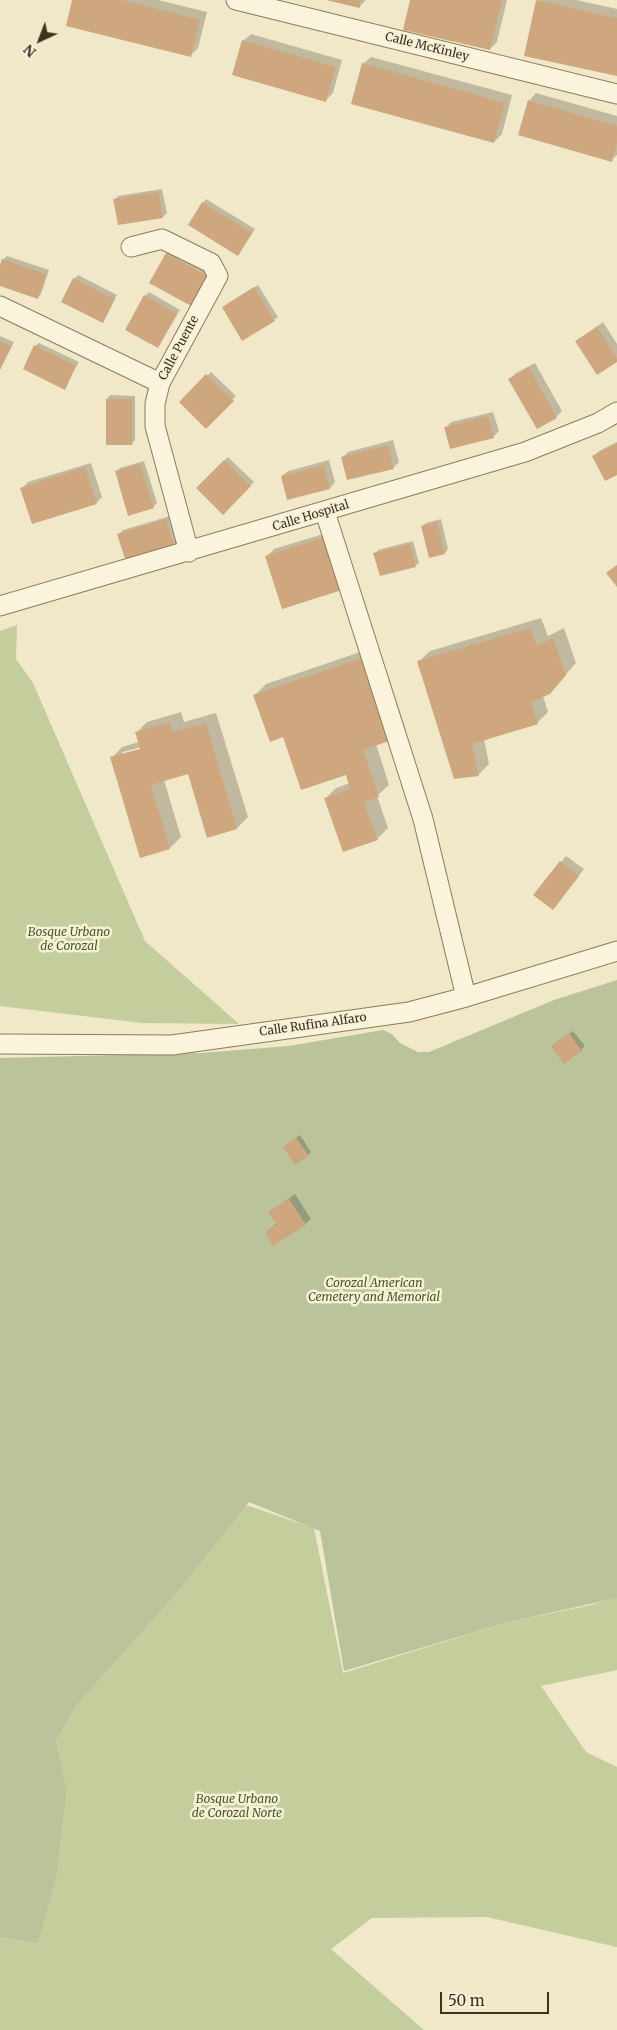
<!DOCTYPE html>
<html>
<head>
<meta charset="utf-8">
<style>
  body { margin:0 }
  #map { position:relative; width:617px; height:2030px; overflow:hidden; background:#f0e8c8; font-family:Merriweather,serif }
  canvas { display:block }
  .north { position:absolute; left:15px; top:15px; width:50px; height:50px; -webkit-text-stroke:4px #f7f1d8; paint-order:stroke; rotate:223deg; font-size:14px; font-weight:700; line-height:20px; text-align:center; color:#3d3120 }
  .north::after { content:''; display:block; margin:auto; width:18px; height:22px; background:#3d3120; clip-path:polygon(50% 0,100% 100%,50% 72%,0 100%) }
  .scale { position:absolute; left:440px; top:1992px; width:109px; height:22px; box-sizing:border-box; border:2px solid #3d3120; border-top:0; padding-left:6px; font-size:15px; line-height:18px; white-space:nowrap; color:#3d3120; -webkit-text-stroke:4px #f7f1d8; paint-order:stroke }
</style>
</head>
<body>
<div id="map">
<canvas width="617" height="2030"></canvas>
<div class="north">N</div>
<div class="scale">50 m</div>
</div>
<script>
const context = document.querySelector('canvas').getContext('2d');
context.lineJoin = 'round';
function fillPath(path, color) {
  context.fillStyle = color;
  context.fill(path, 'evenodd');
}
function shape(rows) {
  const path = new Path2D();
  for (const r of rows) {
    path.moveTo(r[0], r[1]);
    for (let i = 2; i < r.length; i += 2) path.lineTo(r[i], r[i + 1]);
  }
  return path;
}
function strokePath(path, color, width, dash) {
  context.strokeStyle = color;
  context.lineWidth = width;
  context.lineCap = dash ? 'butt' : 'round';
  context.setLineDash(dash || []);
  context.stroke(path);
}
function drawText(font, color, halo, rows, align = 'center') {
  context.font = font + ' Merriweather,serif';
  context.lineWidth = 5;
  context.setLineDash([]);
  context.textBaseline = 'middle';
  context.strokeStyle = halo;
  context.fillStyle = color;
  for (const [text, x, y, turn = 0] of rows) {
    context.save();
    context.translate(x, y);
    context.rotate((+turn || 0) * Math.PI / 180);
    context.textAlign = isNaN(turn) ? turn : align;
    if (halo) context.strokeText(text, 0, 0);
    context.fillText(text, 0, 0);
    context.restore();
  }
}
fillPath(shape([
  [17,625,16,659,33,683,145,941,239,1024,142,1023,0,1006,0,631],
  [240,1503,314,1528,343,1673,505,1623,591,1605,617,1597,617,1670,541,1686,586,1752,617,1767,617,1947,487,1917,372,1918,331,1949,424,2030,0,2030,0,1937,38,1944,57,1877,67,1789,56,1741,77,1705,169,1602]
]), '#c3ce9c');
fillPath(shape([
  [617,980,617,1598,505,1623,344,1671,320,1531,249,1502,169,1602,77,1705,56,1741,67,1789,57,1877,38,1944,0,1937,0,1058,201,1053,289,1046,383,1030,392,1034,400,1043,418,1052,429,1052,554,1000]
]), '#bbc39a');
fillPath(shape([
  [73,0,158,0,207,12,198,48,190,56],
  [328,0,366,0,359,7],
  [412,0,507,0,497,42,490,49],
  [538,0,576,0,617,9,617,75],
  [251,34,342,60,333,93,326,100,243,41],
  [371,57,512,95,502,134,494,142,363,64],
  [536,93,617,116,617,155,611,160,529,101],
  [162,189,167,213,163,217,119,224,115,200,118,196],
  [206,199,255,229,238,255,203,203],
  [170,251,212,273,196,302,167,254],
  [7,256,49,270,41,294,37,298,0,285,0,269,3,260],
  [78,275,117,295,102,321,74,279],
  [258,285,278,317,274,320,223,307],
  [149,292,180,310,158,347,145,296],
  [603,322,617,344,617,360,576,341],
  [0,336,14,342,0,368],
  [39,343,79,362,64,388,35,346],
  [535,363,562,411,556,417,510,379,516,373],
  [211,372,236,396,206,427,181,402],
  [110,395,135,396,135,440,132,444,107,399],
  [493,412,499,431,493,437,446,428,451,422],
  [393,440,399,462,393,468,342,458,348,452],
  [617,442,617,474,593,457,599,451],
  [228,457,254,482,223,513,198,488],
  [329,460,335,482,330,488,282,476,288,471],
  [144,461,157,503,153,507,116,472,120,468],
  [91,463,102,497,96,503,22,488,28,482],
  [170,516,178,542,174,546,119,534,123,530],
  [441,519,448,549,445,553,422,526,426,523],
  [333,531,349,582,267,556,274,549],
  [413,541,419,563,415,566,375,554,378,550],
  [541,618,548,636,564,628,576,663,549,693,543,696,548,712,537,723,484,739,489,764,478,775,419,661,430,651],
  [378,646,405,727,394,738,376,744,389,785,377,796,388,828,377,839,325,799,336,788,350,783,346,773,284,736,255,695,266,684],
  [181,712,184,722,216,713,248,817,237,828,208,837,189,773,164,780,181,837,170,848,141,856,112,758,122,747,139,742,136,733,147,722],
  [145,746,146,748,123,755,123,752],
  [566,856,584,869,558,903,535,895],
  [573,1031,585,1046,581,1050,556,1043],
  [300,1135,311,1152,308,1155,288,1144],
  [295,1194,311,1219,305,1224,266,1232,277,1223,270,1212]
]), '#0003');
fillPath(shape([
  [72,0,122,0,200,20,191,57,66,26],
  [326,0,361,0,360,8],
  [410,0,502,0,490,50,403,30],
  [536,0,617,18,617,76,524,56],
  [242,40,336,67,326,102,232,75],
  [362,63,505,103,494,143,351,104],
  [528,100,617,126,617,143,612,162,518,135],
  [159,192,163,218,118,225,113,199],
  [202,202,252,233,238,256,188,225],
  [166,253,209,277,193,307,149,283],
  [2,259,46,274,38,299,0,286,0,265],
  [73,278,115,299,103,323,61,302],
  [254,287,275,321,242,341,222,307],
  [144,295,177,314,158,348,125,330],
  [597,327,617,358,617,362,597,375,575,341],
  [0,341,12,346,0,370],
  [34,345,76,366,65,390,23,369],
  [529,367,557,418,537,429,508,379],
  [206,374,234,401,206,429,179,402],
  [106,399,132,399,132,445,106,445],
  [488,416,494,438,450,449,444,427],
  [617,443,617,475,605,481,592,456],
  [388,445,394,469,347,480,341,457],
  [224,460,251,486,223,515,196,488],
  [140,464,154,508,128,516,115,471],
  [324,465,330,489,287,500,281,476],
  [85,467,97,504,32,524,20,488],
  [166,519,175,547,126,562,117,534],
  [437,522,445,554,429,558,421,526],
  [325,537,342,590,282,609,265,556],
  [410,544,416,567,380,576,373,553],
  [617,565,617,587,606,573],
  [530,628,537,645,553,638,566,675,550,694,531,702,538,724,472,744,479,776,454,779,417,661],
  [367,656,395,739,363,750,379,797,364,802,378,840,343,852,324,798,350,789,346,775,301,790,283,737,270,742,253,695],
  [170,722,173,732,206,723,237,829,207,838,188,774,151,785,170,849,140,858,110,757,140,749,135,732],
  [560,861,579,876,553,910,533,895],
  [569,1033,582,1051,564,1064,551,1046],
  [296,1138,309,1156,295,1165,283,1147],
  [289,1199,306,1225,273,1246,265,1232,277,1224,268,1212]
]), '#cea77e');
const minor = shape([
  [236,0,617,94],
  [131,247,162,239,211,263,218,276,160,383,155,404,155,426,189,552],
  [0,306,160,383],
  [325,512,423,819,466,997],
  [0,606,525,452,598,423,617,412],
  [0,1044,172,1045,409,1012,466,997,617,951]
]);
strokePath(minor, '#8c7b5d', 21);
strokePath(minor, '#faf4dc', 19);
drawText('12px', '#3d3120', '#f7f1d8', [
  ["Calle McKinley",427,47,14],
  ["Calle Puente",179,348,-62],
  ["Calle Hospital",311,516,-17],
  ["Calle Rufina Alfaro",313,1025,-8]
]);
drawText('italic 12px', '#485927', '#f7f1d8', [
  ["Bosque Urbano",69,933],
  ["de Corozal",69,947],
  ["Corozal American",374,1284],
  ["Cemetery and Memorial",374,1298],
  ["Bosque Urbano",237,1800],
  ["de Corozal Norte",237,1814]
]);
</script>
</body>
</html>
